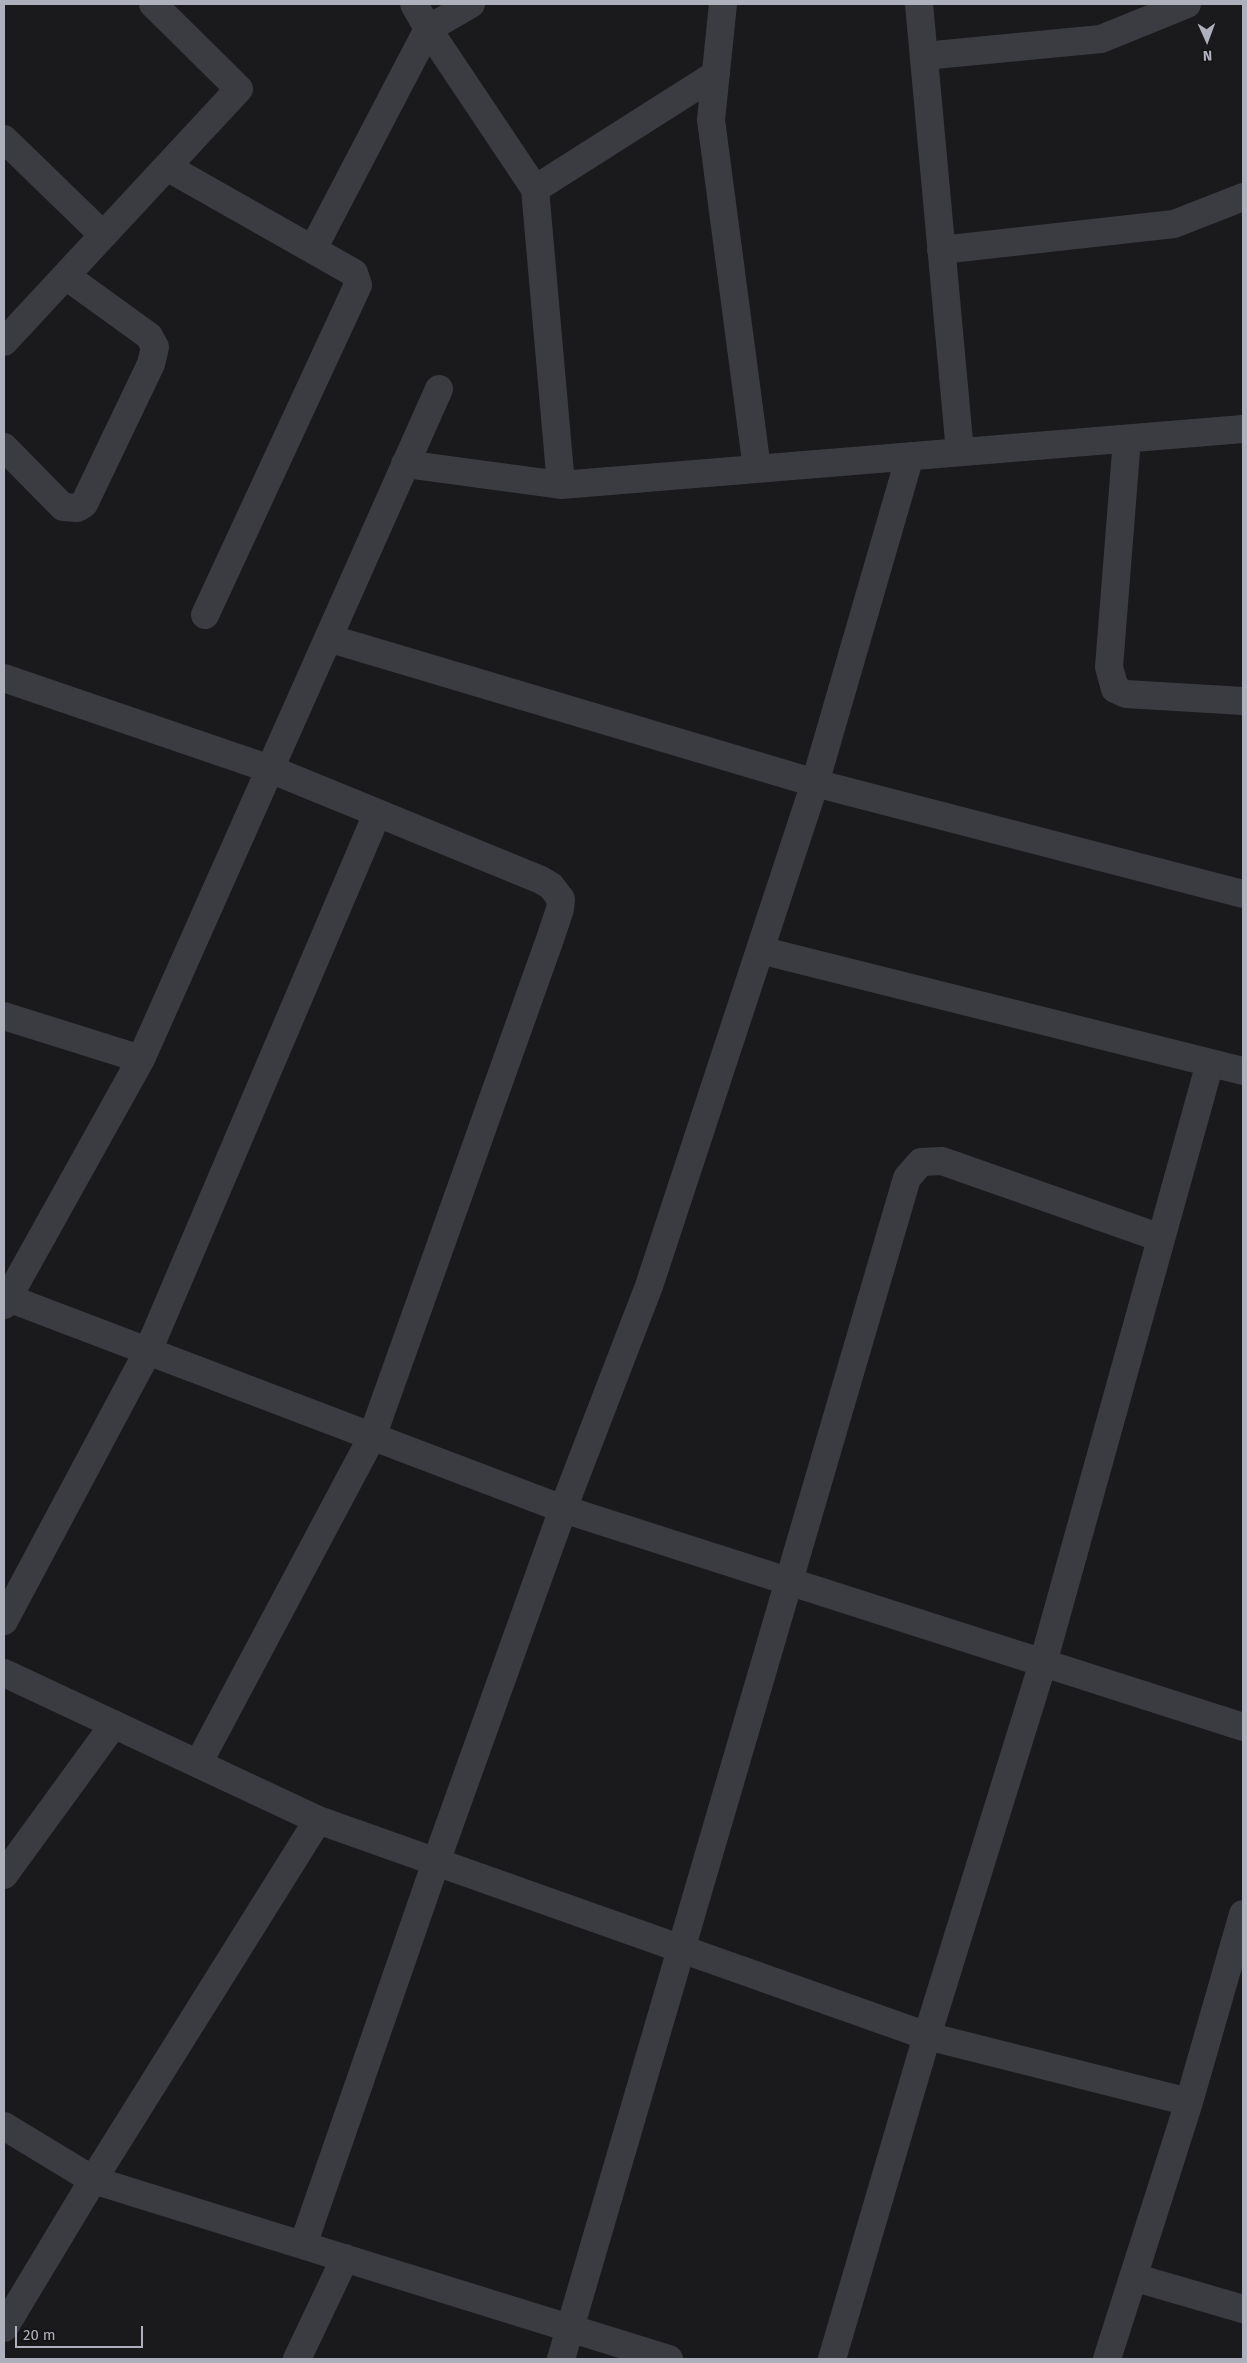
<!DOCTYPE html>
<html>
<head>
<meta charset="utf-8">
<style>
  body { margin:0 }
  #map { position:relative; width:1247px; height:2363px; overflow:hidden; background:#1a1a1c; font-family:"Fira Sans",sans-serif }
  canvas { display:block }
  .frame { position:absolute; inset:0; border:5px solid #aeb0bb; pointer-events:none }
  .north { position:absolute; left:1182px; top:15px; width:50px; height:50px; -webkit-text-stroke:4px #151517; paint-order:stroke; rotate:178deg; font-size:14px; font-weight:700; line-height:20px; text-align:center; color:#aeb0bb }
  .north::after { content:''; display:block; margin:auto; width:18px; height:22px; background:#aeb0bb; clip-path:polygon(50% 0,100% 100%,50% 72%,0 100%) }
  .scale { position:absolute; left:15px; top:2326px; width:128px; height:22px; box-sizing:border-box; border:2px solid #aeb0bb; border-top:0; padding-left:6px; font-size:15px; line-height:18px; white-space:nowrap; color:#aeb0bb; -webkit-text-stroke:4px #151517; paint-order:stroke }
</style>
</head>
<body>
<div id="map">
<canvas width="1247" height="2363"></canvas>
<div class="frame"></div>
<div class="north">N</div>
<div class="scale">20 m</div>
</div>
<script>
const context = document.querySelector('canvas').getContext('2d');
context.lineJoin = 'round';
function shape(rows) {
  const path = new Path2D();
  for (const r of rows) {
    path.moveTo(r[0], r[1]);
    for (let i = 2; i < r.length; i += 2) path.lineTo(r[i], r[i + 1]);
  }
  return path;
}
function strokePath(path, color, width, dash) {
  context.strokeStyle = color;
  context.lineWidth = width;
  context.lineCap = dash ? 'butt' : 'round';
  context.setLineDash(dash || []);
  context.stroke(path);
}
strokePath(shape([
  [414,4,428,29,535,189],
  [723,4,711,120,757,469],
  [919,4,960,452],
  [924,56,1101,39,1187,4],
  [4,139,103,235],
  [167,167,354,273,358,285,205,615],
  [313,249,428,29,471,4],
  [941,250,1174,224,1243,197],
  [4,342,239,89,153,4],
  [1127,439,1109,667,1115,689,1126,694,1243,701],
  [4,447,63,507,77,508,84,504,151,364,155,347,149,336,66,276],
  [405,464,561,485,1243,429],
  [561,485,535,189,716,74],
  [328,638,815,783,1243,894],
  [4,678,270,769,541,880,551,886,561,899,560,909,550,939,372,1437,198,1764],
  [760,950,1243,1071],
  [4,1016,141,1059],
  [8,1298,563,1509,1243,1727],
  [4,1305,141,1059,439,389],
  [4,1621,148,1351,377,814],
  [4,1673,318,1820,927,2036,1189,2102],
  [4,1875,114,1724],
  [4,2126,93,2180,669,2359],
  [303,2245,436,1862,563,1509,649,1286,815,783,910,456],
  [1133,2277,1243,2309],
  [4,2328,93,2180,318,1820],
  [297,2359,345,2258],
  [561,2359,907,1178,921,1162,942,1161,1161,1238],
  [832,2359,927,2036,1043,1663,1210,1063],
  [1107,2359,1189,2102,1243,1914]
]), '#3b3c41', 28);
</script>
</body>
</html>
